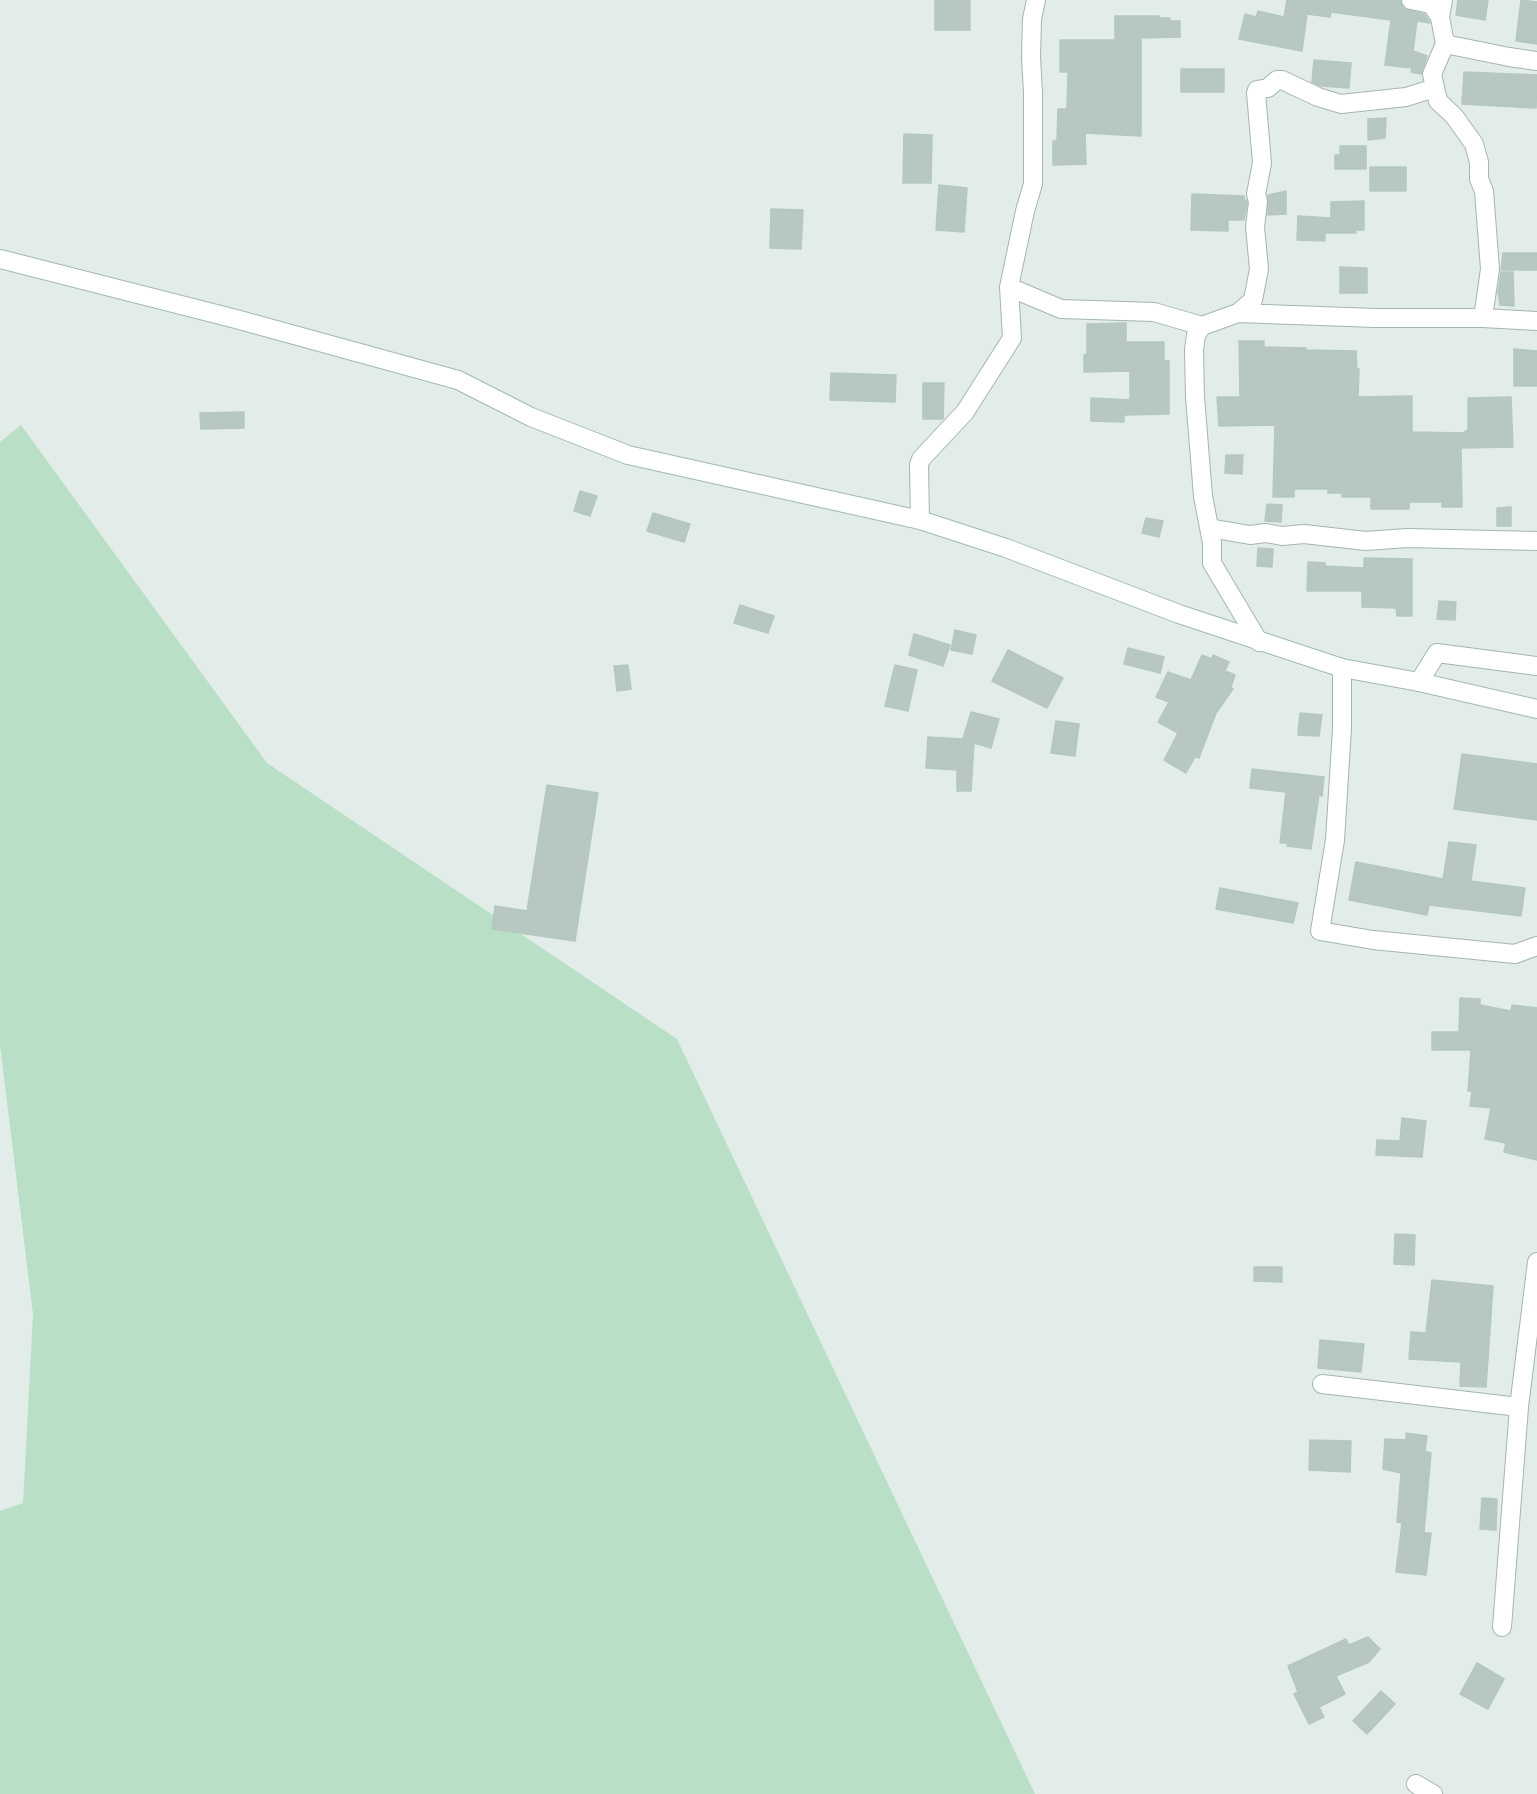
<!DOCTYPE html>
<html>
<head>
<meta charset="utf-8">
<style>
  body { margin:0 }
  canvas { display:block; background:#e2ede9 }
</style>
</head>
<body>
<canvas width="1537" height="1794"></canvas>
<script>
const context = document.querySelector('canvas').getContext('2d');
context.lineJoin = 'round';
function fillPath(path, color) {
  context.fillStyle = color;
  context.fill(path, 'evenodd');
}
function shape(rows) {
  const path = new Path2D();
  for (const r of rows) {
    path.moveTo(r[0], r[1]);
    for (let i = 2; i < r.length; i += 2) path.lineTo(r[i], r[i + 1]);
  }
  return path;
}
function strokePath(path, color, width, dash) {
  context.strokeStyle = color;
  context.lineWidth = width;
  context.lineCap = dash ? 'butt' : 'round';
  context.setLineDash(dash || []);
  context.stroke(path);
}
fillPath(shape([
  [21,425,267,763,677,1039,1035,1794,0,1794,0,1511,23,1503,33,1314,0,1045,0,442]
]), '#badfc7');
const building = shape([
  [935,0,970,0,970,30,935,30,935,0],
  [1287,0,1400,0,1404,9,1424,14,1429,21,1430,23,1417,21,1413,51,1427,56,1421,74,1411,72,1412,68,1385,65,1391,20,1331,12,1330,17,1307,14,1302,51,1239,39,1245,14,1256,17,1258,11,1284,17,1287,0],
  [1458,0,1488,0,1485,20,1456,15,1458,0],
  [1521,0,1537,2,1537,44,1516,41,1521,0],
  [1115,16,1159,16,1159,18,1170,18,1170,21,1180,21,1180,37,1141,38,1141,136,1085,133,1086,164,1053,165,1053,141,1057,141,1058,109,1067,109,1068,72,1060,72,1060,40,1115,40,1115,16],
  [1314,60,1351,63,1349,88,1321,86,1312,82,1314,60],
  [1181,69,1224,69,1224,92,1181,92,1181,69],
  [1464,72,1537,75,1536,108,1462,104,1464,72],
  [1386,118,1385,138,1368,140,1368,119,1386,118],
  [904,134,932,135,931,183,903,183,904,134],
  [1340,146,1366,146,1366,169,1335,169,1335,155,1340,155,1340,146],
  [1370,167,1406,167,1406,191,1370,191,1370,167],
  [939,185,967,188,964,232,936,230,939,185],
  [1286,191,1286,214,1268,215,1268,195,1286,191],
  [1192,194,1244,196,1244,200,1246,200,1247,203,1244,220,1228,220,1228,231,1191,230,1192,194],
  [1364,201,1364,230,1355,230,1356,233,1325,233,1325,241,1297,240,1298,216,1331,218,1331,202,1364,201],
  [771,209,803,210,801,249,770,248,771,209],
  [1503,253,1537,253,1537,270,1501,270,1503,253],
  [1340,267,1367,268,1367,293,1340,293,1340,267],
  [1501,272,1513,272,1514,306,1500,305,1498,292,1501,272],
  [1126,323,1126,342,1164,342,1164,361,1169,361,1169,414,1124,415,1124,422,1091,421,1091,398,1130,400,1130,371,1084,372,1084,355,1087,354,1087,324,1126,323],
  [1239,341,1264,341,1264,347,1306,348,1306,350,1356,351,1357,369,1359,369,1358,397,1412,396,1412,432,1465,433,1465,431,1468,431,1468,398,1511,397,1513,447,1461,448,1462,507,1442,507,1442,502,1409,502,1409,509,1371,509,1371,497,1342,497,1342,493,1328,493,1328,489,1294,489,1294,497,1273,497,1275,425,1219,426,1217,397,1240,397,1239,341],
  [1514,349,1537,351,1537,386,1514,386,1514,349],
  [831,373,896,375,895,402,830,400,831,373],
  [923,383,944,383,943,419,923,419,923,383],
  [244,412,244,428,201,429,200,413,244,412],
  [1226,455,1243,455,1242,474,1225,473,1226,455],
  [580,491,597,496,590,516,574,511,580,491],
  [1267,504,1282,505,1281,522,1265,521,1267,504],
  [1511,507,1511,526,1497,526,1497,508,1511,507],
  [653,513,690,524,684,542,647,531,653,513],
  [1146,518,1163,521,1159,537,1142,533,1146,518],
  [1258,548,1273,549,1272,567,1257,566,1258,548],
  [1364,558,1412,559,1412,616,1397,616,1396,608,1362,607,1362,591,1307,591,1308,562,1325,563,1325,566,1364,568,1364,558],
  [1439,601,1456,602,1455,620,1437,619,1439,601],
  [740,605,774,616,768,633,734,623,740,605],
  [955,630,976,635,972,654,951,650,955,630],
  [914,634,950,645,943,666,909,655,914,634],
  [1128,648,1164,657,1160,673,1124,664,1128,648],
  [1008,650,1063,678,1047,708,992,681,1008,650],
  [1202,655,1212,659,1213,655,1229,662,1225,671,1235,675,1231,687,1233,689,1216,713,1199,758,1195,757,1186,773,1164,760,1178,733,1158,722,1169,702,1156,697,1168,672,1191,680,1202,655],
  [628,665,631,689,617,691,614,666,628,665],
  [895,665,917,670,908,711,885,706,895,665],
  [971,712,999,719,991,748,974,743,971,791,957,791,957,770,926,768,928,737,963,739,971,712],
  [1300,713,1322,715,1319,736,1298,735,1300,713],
  [1056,721,1079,724,1075,756,1051,753,1056,721],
  [1462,754,1537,764,1537,820,1454,809,1462,754],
  [1252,769,1324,777,1322,796,1319,795,1311,849,1287,846,1288,843,1280,843,1286,792,1250,788,1252,769],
  [547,785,598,793,575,941,492,929,495,906,527,911,547,785],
  [1449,842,1476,845,1471,881,1525,888,1521,916,1429,905,1427,915,1349,900,1356,862,1443,879,1449,842],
  [1220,888,1298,903,1293,923,1216,909,1220,888],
  [1460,998,1480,999,1480,1005,1511,1011,1512,1005,1537,1008,1537,1160,1504,1152,1506,1143,1485,1139,1491,1108,1470,1106,1472,1091,1468,1091,1471,1050,1432,1050,1432,1032,1459,1032,1460,998],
  [1402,1118,1426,1121,1422,1157,1376,1155,1377,1140,1400,1141,1402,1118],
  [1395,1234,1415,1235,1414,1265,1394,1264,1395,1234],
  [1254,1267,1282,1267,1282,1282,1254,1281,1254,1267],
  [1432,1280,1493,1286,1486,1387,1460,1386,1461,1362,1409,1359,1411,1332,1426,1333,1432,1280],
  [1320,1340,1364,1344,1361,1372,1318,1368,1320,1340],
  [1406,1433,1427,1436,1425,1451,1431,1453,1424,1533,1431,1533,1426,1575,1396,1572,1402,1523,1397,1522,1401,1473,1383,1469,1385,1439,1406,1440,1406,1433],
  [1310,1440,1351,1441,1350,1472,1309,1470,1310,1440],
  [1482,1498,1497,1499,1496,1530,1480,1529,1482,1498],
  [1368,1637,1380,1649,1369,1662,1336,1676,1345,1694,1319,1707,1324,1717,1309,1724,1294,1694,1298,1692,1288,1666,1346,1639,1349,1645,1368,1637],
  [1477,1663,1504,1679,1488,1709,1460,1694,1477,1663],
  [1381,1691,1395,1704,1367,1734,1353,1721,1381,1691]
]);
fillPath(building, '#b7c8c2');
strokePath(building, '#b4c7c1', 1.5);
const minor = shape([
  [1411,0,1431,4,1440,17],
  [1443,0,1440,17,1445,44,1432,74,1438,101,1454,116,1474,144,1479,162,1479,179,1484,191,1490,269,1483,318,1537,321],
  [1445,44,1509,57,1537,61],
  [1009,287,1061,309,1154,312,1202,326],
  [1238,313,1375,318,1483,318],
  [920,520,919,465,921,459,965,412,1012,338,1009,287,1025,211,1033,184,1033,93,1031,57,1032,19,1036,0],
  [1209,528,1250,535,1266,533,1282,536,1304,534,1366,541,1407,538,1537,541],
  [1259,642,1212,563,1212,543,1203,496,1195,397,1194,350,1196,335,1202,326,1238,313,1253,300,1259,269,1255,227,1258,202,1256,194,1262,163,1256,93,1257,90,1268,88,1277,80,1282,80,1318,97,1341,104,1406,97,1435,88],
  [1342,668,1342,729,1335,840,1320,931,1373,940,1515,954,1537,946],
  [1419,682,1437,653,1537,666],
  [1322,1384,1519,1407],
  [1502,1627,1519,1407,1537,1262],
  [1416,1784,1433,1794]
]);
const secondary = shape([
  [0,259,236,319,458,380,531,417,628,455,920,520,1006,548,1179,614,1342,668,1419,682,1537,709]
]);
strokePath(minor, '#a4b5b1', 20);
strokePath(secondary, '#a0b9b2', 20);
strokePath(minor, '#fff', 18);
strokePath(secondary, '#fff', 18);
</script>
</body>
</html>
